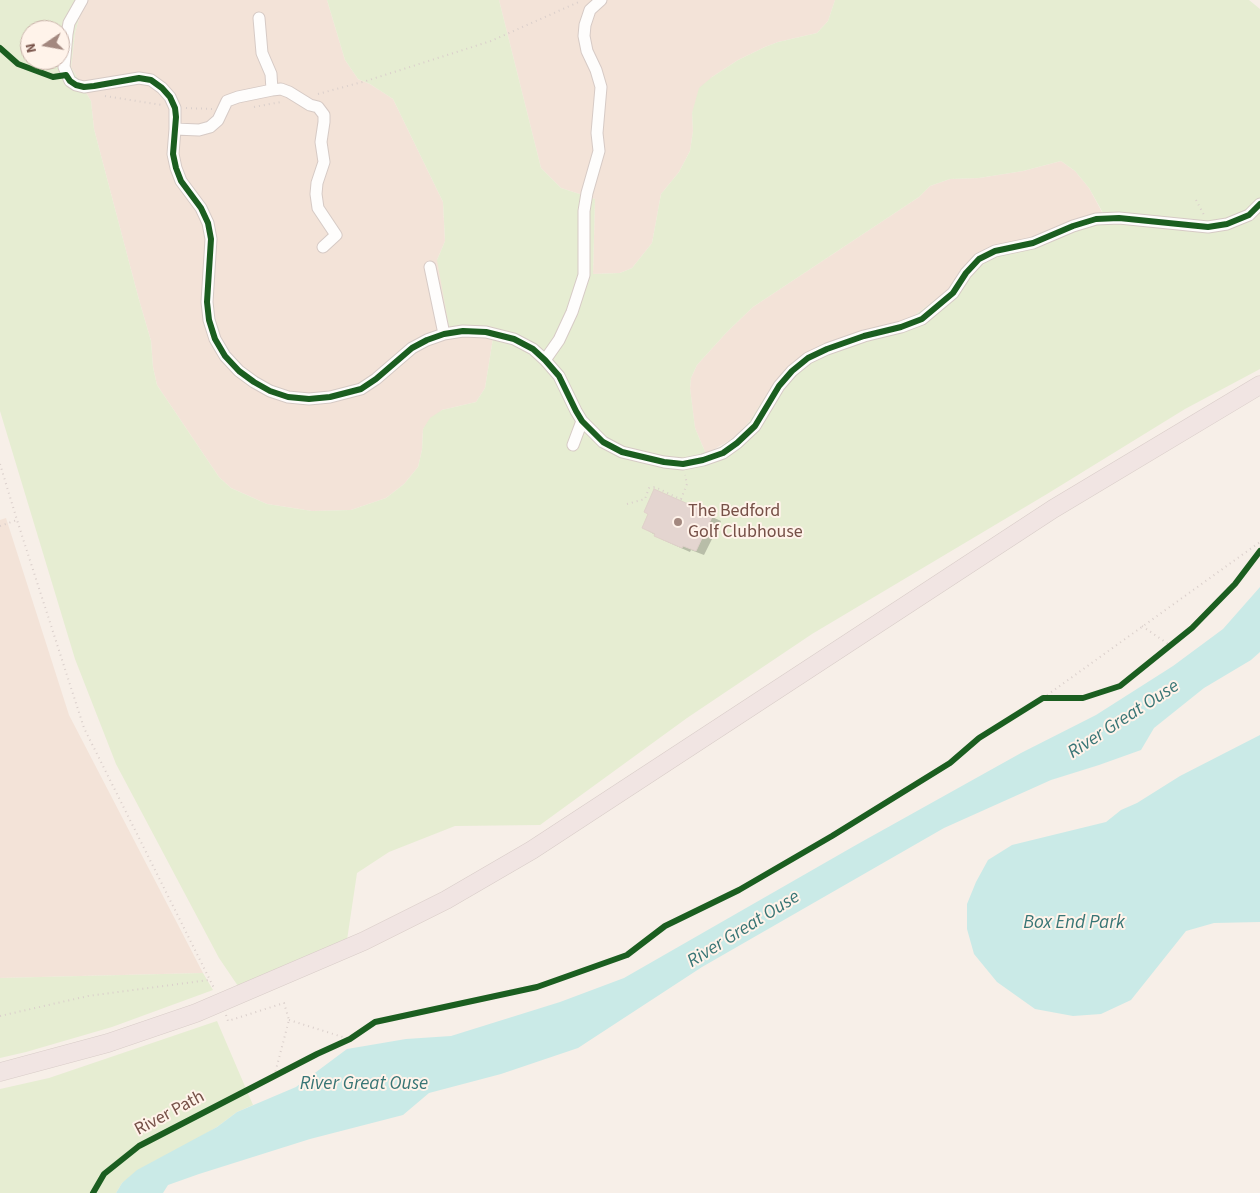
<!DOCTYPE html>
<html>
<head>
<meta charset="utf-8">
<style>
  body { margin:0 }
  #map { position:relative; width:1260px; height:1193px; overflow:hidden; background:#f7efe8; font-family:"Source Sans 3",sans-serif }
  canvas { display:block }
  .north { position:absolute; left:20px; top:20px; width:50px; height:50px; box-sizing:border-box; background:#fff3ea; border:1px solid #c8b2a9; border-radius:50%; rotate:258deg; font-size:14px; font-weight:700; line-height:20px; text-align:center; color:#765047 }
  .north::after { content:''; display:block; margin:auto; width:18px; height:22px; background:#a3887f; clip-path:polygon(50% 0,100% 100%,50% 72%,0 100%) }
</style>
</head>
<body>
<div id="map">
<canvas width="1260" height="1193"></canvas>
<div class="north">N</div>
</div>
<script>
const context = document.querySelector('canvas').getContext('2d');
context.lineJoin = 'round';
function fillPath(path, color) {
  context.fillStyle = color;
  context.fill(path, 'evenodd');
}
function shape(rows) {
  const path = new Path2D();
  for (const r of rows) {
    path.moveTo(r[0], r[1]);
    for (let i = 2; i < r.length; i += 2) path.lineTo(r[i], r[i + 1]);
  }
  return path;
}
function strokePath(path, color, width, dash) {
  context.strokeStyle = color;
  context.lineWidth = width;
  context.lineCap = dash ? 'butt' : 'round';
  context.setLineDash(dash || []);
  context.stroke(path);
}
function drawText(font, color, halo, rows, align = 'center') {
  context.font = font + ' "Source Sans 3",sans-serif';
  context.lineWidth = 4;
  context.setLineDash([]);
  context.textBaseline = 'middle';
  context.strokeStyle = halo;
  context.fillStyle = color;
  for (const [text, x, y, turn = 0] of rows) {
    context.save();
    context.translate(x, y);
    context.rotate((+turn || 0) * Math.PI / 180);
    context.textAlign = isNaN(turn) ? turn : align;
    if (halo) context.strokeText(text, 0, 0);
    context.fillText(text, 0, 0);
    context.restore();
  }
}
fillPath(shape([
  [84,0,327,0,345,60,358,79,370,84,393,99,443,202,445,241,437,260,493,338,485,388,476,402,442,410,423,429,422,450,418,467,404,484,386,498,351,510,312,511,267,504,231,488,219,477,157,385,153,367,151,341,138,296,94,129,91,101,71,67,75,33],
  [499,0,835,0,828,21,817,33,778,42,765,47,738,60,712,77,692,113,693,131,690,151,679,172,661,194,652,243,632,268,620,273,593,274,595,199,561,188,541,168],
  [1061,161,1075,171,1089,188,1103,214,947,291,911,318,822,345,770,390,749,422,735,437,706,454,695,428,690,388,691,378,697,365,727,332,753,307,919,197,930,186,950,179,979,178,1023,171],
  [6,518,69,715,203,973,0,978,0,520]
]), '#f3e3d8');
fillPath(shape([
  [0,0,84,0,75,33,71,67,91,101,94,129,138,296,151,341,153,367,157,385,219,477,231,488,267,504,312,511,351,510,386,498,404,484,418,467,422,450,423,429,430,418,442,410,476,402,485,388,493,338,450,333,437,260,445,241,443,202,393,99,370,84,358,79,345,60,327,0,499,0,541,168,561,188,595,199,593,274,620,273,632,268,652,243,661,194,679,172,690,151,693,131,692,113,699,88,712,77,738,60,765,47,778,42,817,33,828,21,835,0,1249,0,1260,9,1260,369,1185,409,1047,494,812,634,687,718,540,825,455,826,389,852,357,873,347,940,238,986,219,958,116,764,75,659,0,411],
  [30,30,60,30,60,60,30,60],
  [1061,161,1075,171,1089,188,1103,213,1040,236,1008,242,985,250,947,291,911,318,822,345,805,354,785,371,770,389,749,422,735,437,717,449,706,454,695,428,690,388,691,378,697,365,727,332,753,307,919,197,930,186,950,179,979,178,1023,171],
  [203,973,213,990,112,1027,26,1052,0,1058,0,978],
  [217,1021,253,1105,237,1112,217,1127,122,1183,116,1193,0,1193,0,1089,49,1078]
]), '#e6edd2');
fillPath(shape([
  [1260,587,1260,652,1251,660,1204,688,1154,728,1141,750,1099,765,1051,780,944,828,702,967,578,1048,501,1074,429,1093,403,1115,310,1139,199,1174,168,1185,163,1193,116,1193,122,1183,137,1170,217,1127,237,1112,296,1087,347,1049,406,1039,451,1036,560,1002,624,978,856,845,1021,753,1096,715,1173,666,1223,629],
  [1260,735,1260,922,1214,923,1186,931,1131,1000,1101,1014,1073,1016,1035,1009,997,982,974,954,967,929,967,904,976,882,988,860,1012,845,1106,822,1121,810,1137,803,1180,776]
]), '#caeae7');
fillPath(shape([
  [655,491,721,521,704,555,691,550,690,552,663,540,644,528,650,514]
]), '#0003');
const building = shape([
  [654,489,713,515,696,551,683,546,682,548,654,536,655,534,642,528,648,514,644,512,654,489]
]);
fillPath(building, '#e4d5d0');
strokePath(building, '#e0d1ca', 1);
const minor = shape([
  [82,0,69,23,67,34,64,67,70,81,76,85,84,87,127,80,139,78,151,80,162,88,170,97,175,108,175,129,173,154,176,168,181,181,201,208,208,223,211,239,207,302,209,320,215,339,225,356,239,371,254,382,270,391,288,397,309,399,330,397,361,389,376,379,412,348,427,340,444,334,463,331,486,332,514,339,533,349,545,360,559,376,576,411,582,421,603,442,622,452,664,462,683,464,703,460,723,453,737,443,755,426,779,386,792,371,808,358,827,349,864,336,901,327,922,319,953,293,966,273,979,259,995,251,1033,243,1073,226,1096,219,1119,218,1208,227,1227,224,1249,215,1260,204],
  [259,18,262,53,271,74,272,90],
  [175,129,199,130,210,127,218,120,227,101,238,97,272,90,281,89,289,92,310,105,318,107,324,115,324,122,321,142,324,162,317,183,316,194,318,208,336,235,323,247],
  [430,267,444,334],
  [545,360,559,340,572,312,584,275,584,211,587,193,599,151,597,133,601,87,596,70,587,51,584,36,585,25,590,10,601,0],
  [573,445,582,421]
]);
const highway = shape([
  [0,1072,108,1043,196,1013,364,941,446,900,532,850,1053,509,1260,385]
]);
strokePath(minor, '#d6cac5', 13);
strokePath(highway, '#d8ccc8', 19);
strokePath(shape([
  [0,48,18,64,38,73,53,77,56,77],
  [318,94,366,81,491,41,581,1],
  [105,96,162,105],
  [254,107,281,102],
  [186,108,212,109],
  [1196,200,1204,215],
  [0,464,17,520,84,728,215,990],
  [681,499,687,484,685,475],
  [627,504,645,499,649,488,655,487,684,501],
  [0,526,17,520],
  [1142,626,1171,646],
  [1043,698,1260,542],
  [226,1015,228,1021,284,1003,289,1020,274,1077],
  [0,1016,88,996,209,980],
  [289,1020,349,1039],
  [93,1193,104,1174,139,1146,317,1054,350,1039,375,1022,537,987,627,955,665,926,739,890,832,836,950,763,979,738,1043,698,1083,698,1120,686,1192,628,1235,584,1260,551]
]), '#dacfcb', 2, [1, 4]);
strokePath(minor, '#fefdfc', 11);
strokePath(highway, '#f1e5e3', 18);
strokePath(shape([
  [0,48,18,64,53,77,66,75,70,81,76,85,84,87,94,86,139,78,151,80,162,88,170,97,175,108,176,117,173,154,176,168,181,181,201,208,208,223,211,239,207,302,209,320,215,339,225,356,239,371,254,382,270,391,288,397,309,399,330,397,361,389,376,379,412,348,427,340,444,334,463,331,486,332,514,339,533,349,545,360,559,376,576,411,582,421,603,442,622,452,664,462,683,464,703,460,723,453,737,443,755,426,779,386,792,371,808,358,827,349,864,336,901,327,922,319,953,293,966,273,979,259,995,251,1033,243,1073,226,1096,219,1119,218,1208,227,1227,224,1249,215,1260,204],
  [93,1193,104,1174,139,1146,317,1054,350,1039,375,1022,537,987,627,955,665,926,739,890,832,836,950,763,979,738,1043,698,1083,698,1120,686,1192,628,1235,584,1260,551]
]), '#1b5e20', 6);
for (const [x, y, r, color] of [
  [678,522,5,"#a3887f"]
]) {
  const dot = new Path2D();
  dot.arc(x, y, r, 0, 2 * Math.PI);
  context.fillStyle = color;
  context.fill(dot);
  strokePath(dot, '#fff3ea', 2);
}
drawText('18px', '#765047', '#fff3ea', [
  ["The Bedford",688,512],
  ["Golf Clubhouse",688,533]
], 'left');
drawText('18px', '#765047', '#fff3ea', [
  ["River Path",170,1114,-28]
]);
drawText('italic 19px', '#387575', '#fff3ea', [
  ["River Great Ouse",1124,720,-33],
  ["Box End Park",1074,924],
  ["River Great Ouse",744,930,-32],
  ["River Great Ouse",364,1085]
]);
</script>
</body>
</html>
